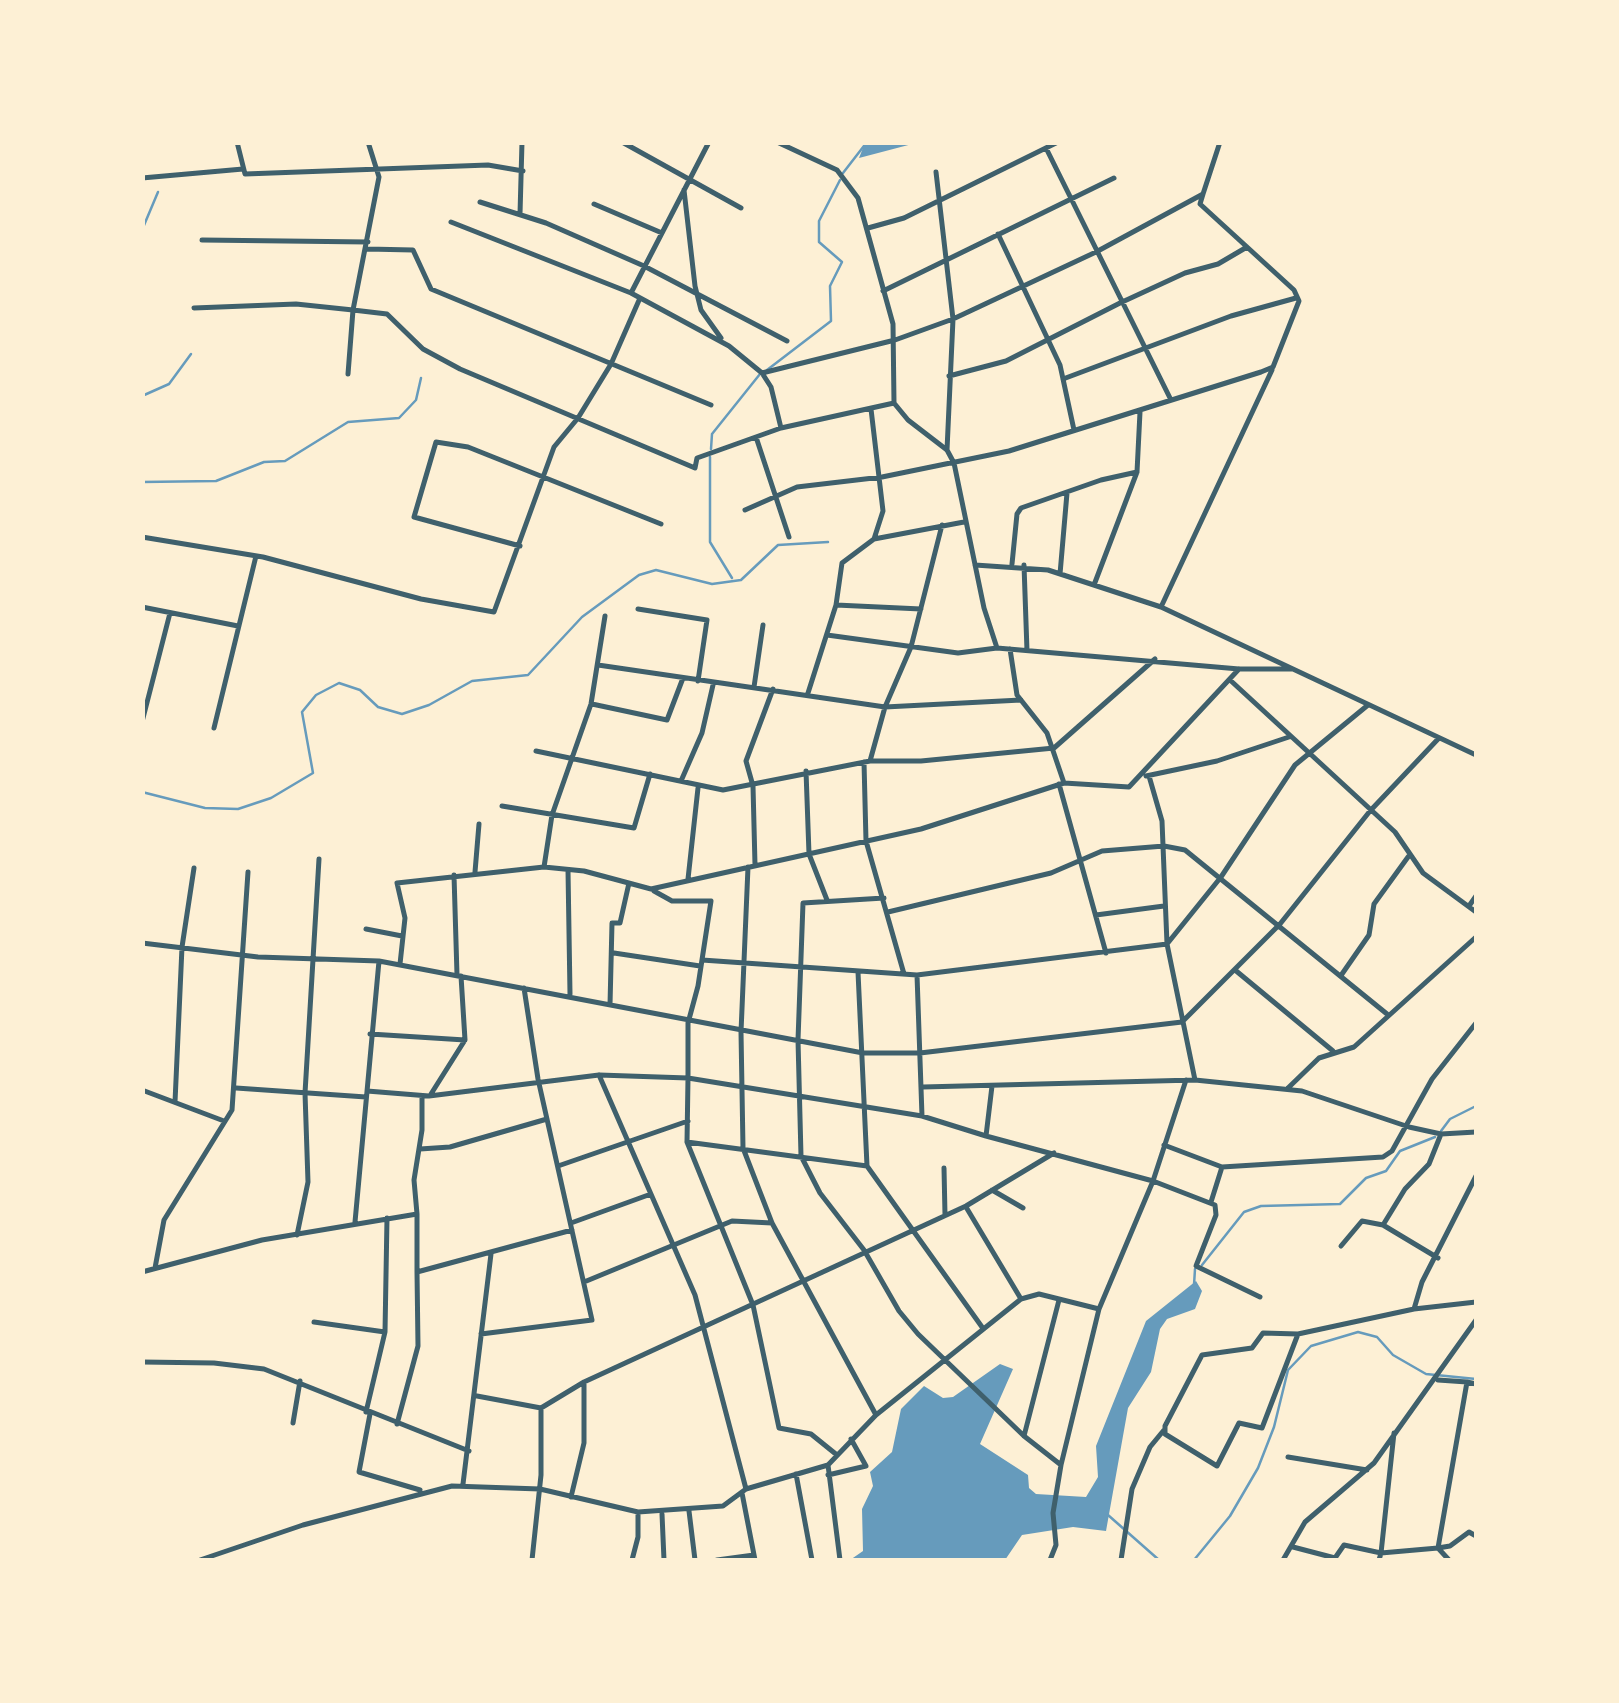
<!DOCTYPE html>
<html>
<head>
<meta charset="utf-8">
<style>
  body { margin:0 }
  #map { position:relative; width:1619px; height:1703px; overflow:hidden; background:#fdf0d5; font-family:"Asap Condensed",sans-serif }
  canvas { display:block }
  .frame { position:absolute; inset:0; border:145px solid #fdf0d5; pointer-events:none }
</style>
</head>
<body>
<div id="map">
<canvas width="1619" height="1703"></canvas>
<div class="frame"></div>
</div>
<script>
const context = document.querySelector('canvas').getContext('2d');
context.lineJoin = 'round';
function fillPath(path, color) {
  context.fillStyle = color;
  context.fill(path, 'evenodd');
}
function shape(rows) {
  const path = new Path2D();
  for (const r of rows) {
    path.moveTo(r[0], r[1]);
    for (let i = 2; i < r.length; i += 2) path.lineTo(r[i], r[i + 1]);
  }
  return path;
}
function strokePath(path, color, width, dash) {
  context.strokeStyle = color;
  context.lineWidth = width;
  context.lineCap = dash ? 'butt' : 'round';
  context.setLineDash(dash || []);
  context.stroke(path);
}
fillPath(shape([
  [865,143,865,142,916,143,859,158],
  [1196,1281,1202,1291,1195,1309,1167,1319,1160,1329,1151,1372,1128,1408,1106,1531,1073,1527,1022,1535,1005,1560,850,1560,863,1551,862,1509,873,1486,870,1472,892,1452,901,1409,924,1386,943,1398,953,1397,1000,1364,1013,1369,980,1444,1028,1475,1029,1488,1036,1494,1086,1497,1098,1477,1096,1446,1146,1321]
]), '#669bbc');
strokePath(shape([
  [843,173,867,142],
  [142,230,158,192],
  [767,370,831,321,830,286,842,262,819,242,819,221,840,180],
  [142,396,169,384,191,354],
  [711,449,712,434,760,374],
  [710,457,710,542,732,578],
  [142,482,216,481,264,462,285,461,348,422,399,418,416,400,421,378],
  [142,792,205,808,238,809,271,798,313,773,302,712,316,695,339,683,360,690,378,707,402,714,429,705,472,681,528,675,582,617,639,575,656,570,712,584,741,580,778,545,828,542],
  [1441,1131,1450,1119,1476,1106],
  [1202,1265,1244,1212,1261,1206,1340,1204,1366,1178,1386,1171,1400,1151,1435,1137],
  [1194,1285,1195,1269],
  [1108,1515,1159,1560],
  [1194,1560,1230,1516,1258,1468,1274,1427,1288,1370,1311,1346,1358,1332,1377,1337,1393,1355,1426,1374,1476,1379]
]), '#669bbc', 2.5);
strokePath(shape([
  [237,142,245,174,488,165,523,171],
  [622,142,741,208],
  [777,142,837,170,858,198,893,324,894,403,908,420,947,450,954,463,984,608,997,648],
  [1046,148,1171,400],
  [936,172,953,319,947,450],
  [142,178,243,169],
  [684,190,695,286,701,310,721,338],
  [1203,194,1220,142],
  [480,202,546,223,644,266,787,341],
  [594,204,662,233],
  [520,214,522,142],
  [451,222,631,293,729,346],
  [868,228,904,218,1058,142],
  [998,234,1060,365,1074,430],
  [202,240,368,242],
  [367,249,413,250,431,289,711,405],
  [883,291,1114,178],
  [631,293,709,142],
  [194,308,296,304,353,310,379,177,368,142],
  [729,346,762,373,771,387,781,428],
  [348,374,353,310,387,314,423,349,460,369,695,468,697,458,781,428,894,403],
  [949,376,1006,361,1120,303,1185,273,1218,264,1247,247],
  [1063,379,1231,316,1296,298],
  [871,409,883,511,874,539],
  [756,437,789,537],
  [745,510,797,487,882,477,1009,451,1261,372,1273,367,1299,301,1294,290,1200,204,1203,194,1096,252,953,319,895,340,762,373],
  [142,537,263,557,421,599,494,612,554,447,578,418,611,364,640,298],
  [520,546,414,517,436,442,468,447,661,524],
  [1012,564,1017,514,1021,508,1101,480,1137,472],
  [975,565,1048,570,1161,607,1476,755],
  [1024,565,1027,651],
  [1060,574,1067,493],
  [1094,585,1137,472,1140,412],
  [836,605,921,609],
  [142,607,238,626],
  [1161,607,1272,370],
  [638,609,707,620,698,681],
  [605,616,591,704,552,815,544,867,584,871,651,889,921,829,1064,783],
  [827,635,958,653,997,648,1239,669,1291,669],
  [1010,649,1017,695,1047,733,1064,783,1129,787,1239,669],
  [598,665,885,707,1021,700],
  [1230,680,1395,832,1423,873,1476,912],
  [754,687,763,625],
  [808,693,836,605,842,563,874,539,964,522],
  [592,704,667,720,683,678],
  [142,722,170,613],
  [214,728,256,556],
  [536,751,723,790,870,761,921,761,1054,748,1155,659],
  [870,761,885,707,911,647,942,525],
  [864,762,866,841,904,974],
  [806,771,809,854,827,900],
  [1146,776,1217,761,1289,737],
  [1149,776,1162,821,1167,944,1195,1080],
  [681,781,702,733,713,685],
  [1059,784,1106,953],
  [502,806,634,828,650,774],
  [755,865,753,786,746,761,773,689],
  [748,867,741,1032,743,1148,772,1223,876,1415],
  [568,870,570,994],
  [475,872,479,824],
  [454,875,457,975],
  [688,879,698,788],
  [884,898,803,903,798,1040,801,1156,820,1193,864,1250,899,1311,918,1334,1024,1436,1061,1465],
  [1469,906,1476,896],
  [888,912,1051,873,1102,851,1164,846,1185,850,1387,1014],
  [1096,915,1164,906],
  [366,929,402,936],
  [142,943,258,957,379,961,863,1053,920,1053,1182,1022,1280,924,1370,811,1439,738],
  [614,953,700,966],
  [702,960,917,975,1167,944,1221,877,1295,765,1368,705],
  [400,964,405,918,397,883,544,867],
  [1235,970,1333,1051],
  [858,972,867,1166,982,1327],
  [1342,974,1369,935,1374,904,1408,857],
  [917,975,922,1116],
  [610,1005,612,923,620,923,629,883],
  [370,1034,465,1040],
  [599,1075,695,1295,746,1489],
  [992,1086,986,1136,1153,1181,1215,1205,1216,1215,1196,1266,1260,1297],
  [923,1087,1195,1080,1302,1091,1409,1127,1441,1134,1476,1132],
  [236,1088,366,1097],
  [1288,1088,1319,1058,1354,1047,1476,937],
  [142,1090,224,1121],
  [367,1091,429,1096,599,1075,688,1078,688,1023,698,986,711,901,672,901,654,891],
  [431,1094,465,1040,461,976],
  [175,1102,182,947,194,868],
  [687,1142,753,1305,779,1428,811,1434,837,1455],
  [1164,1145,1222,1167,1383,1157,1392,1151,1432,1079,1476,1023],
  [420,1149,450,1147,547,1119],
  [558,1166,688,1121],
  [867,1166,687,1142,688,1078,922,1116,986,1136],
  [944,1168,945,1215],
  [992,1190,1023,1208],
  [1211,1202,1222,1167],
  [966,1207,1021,1299],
  [417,1214,417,1272,572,1230],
  [355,1222,379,961],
  [571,1223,651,1194],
  [1383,1225,1438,1258],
  [297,1235,308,1182,305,1093,319,859],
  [1341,1246,1362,1221,1383,1225,1405,1189,1429,1164,1441,1134],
  [155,1268,164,1220,232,1110,248,872],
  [142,1272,262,1240,417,1214,414,1180,422,1130,422,1096],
  [584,1282,732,1221,772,1223],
  [1414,1309,1422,1282,1476,1176],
  [314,1322,385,1332],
  [481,1334,592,1320,538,1079,524,988],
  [1298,1334,1262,1428,1239,1423,1217,1466,1165,1434,1165,1426,1202,1355,1252,1348,1263,1333,1298,1334,1414,1309,1476,1302],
  [142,1362,214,1363,264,1369,469,1451],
  [1467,1382,1476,1384],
  [477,1396,541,1408,584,1382,966,1206,1054,1153],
  [366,1412,385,1332,387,1218],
  [370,1414,359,1472,420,1490],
  [293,1423,300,1381],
  [397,1424,418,1346,417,1272],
  [1024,1436,1059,1300],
  [1288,1457,1367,1470],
  [828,1465,840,1560],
  [796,1474,812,1560],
  [828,1475,866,1466,851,1439],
  [463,1484,491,1254],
  [742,1493,755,1560],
  [571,1497,584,1443,584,1382],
  [689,1511,695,1560],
  [662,1514,664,1560],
  [1293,1547,1335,1558,1344,1545,1381,1553,1394,1433],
  [200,1560,303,1525,452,1486,540,1489,638,1512,723,1506,746,1489,828,1465,876,1415,1021,1299,1039,1294,1099,1309],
  [532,1560,541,1475,541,1408],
  [632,1560,638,1537,638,1512],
  [717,1560,754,1555],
  [1050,1560,1056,1545,1053,1513,1061,1465,1099,1309,1153,1181,1186,1080],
  [1121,1560,1132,1489,1150,1447,1164,1430],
  [1283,1560,1305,1522,1374,1463,1476,1320],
  [1379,1560,1381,1553,1438,1548,1467,1382,1438,1380],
  [1449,1560,1438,1548,1450,1546,1469,1532,1476,1536]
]), '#3f606c', 5);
</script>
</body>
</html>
